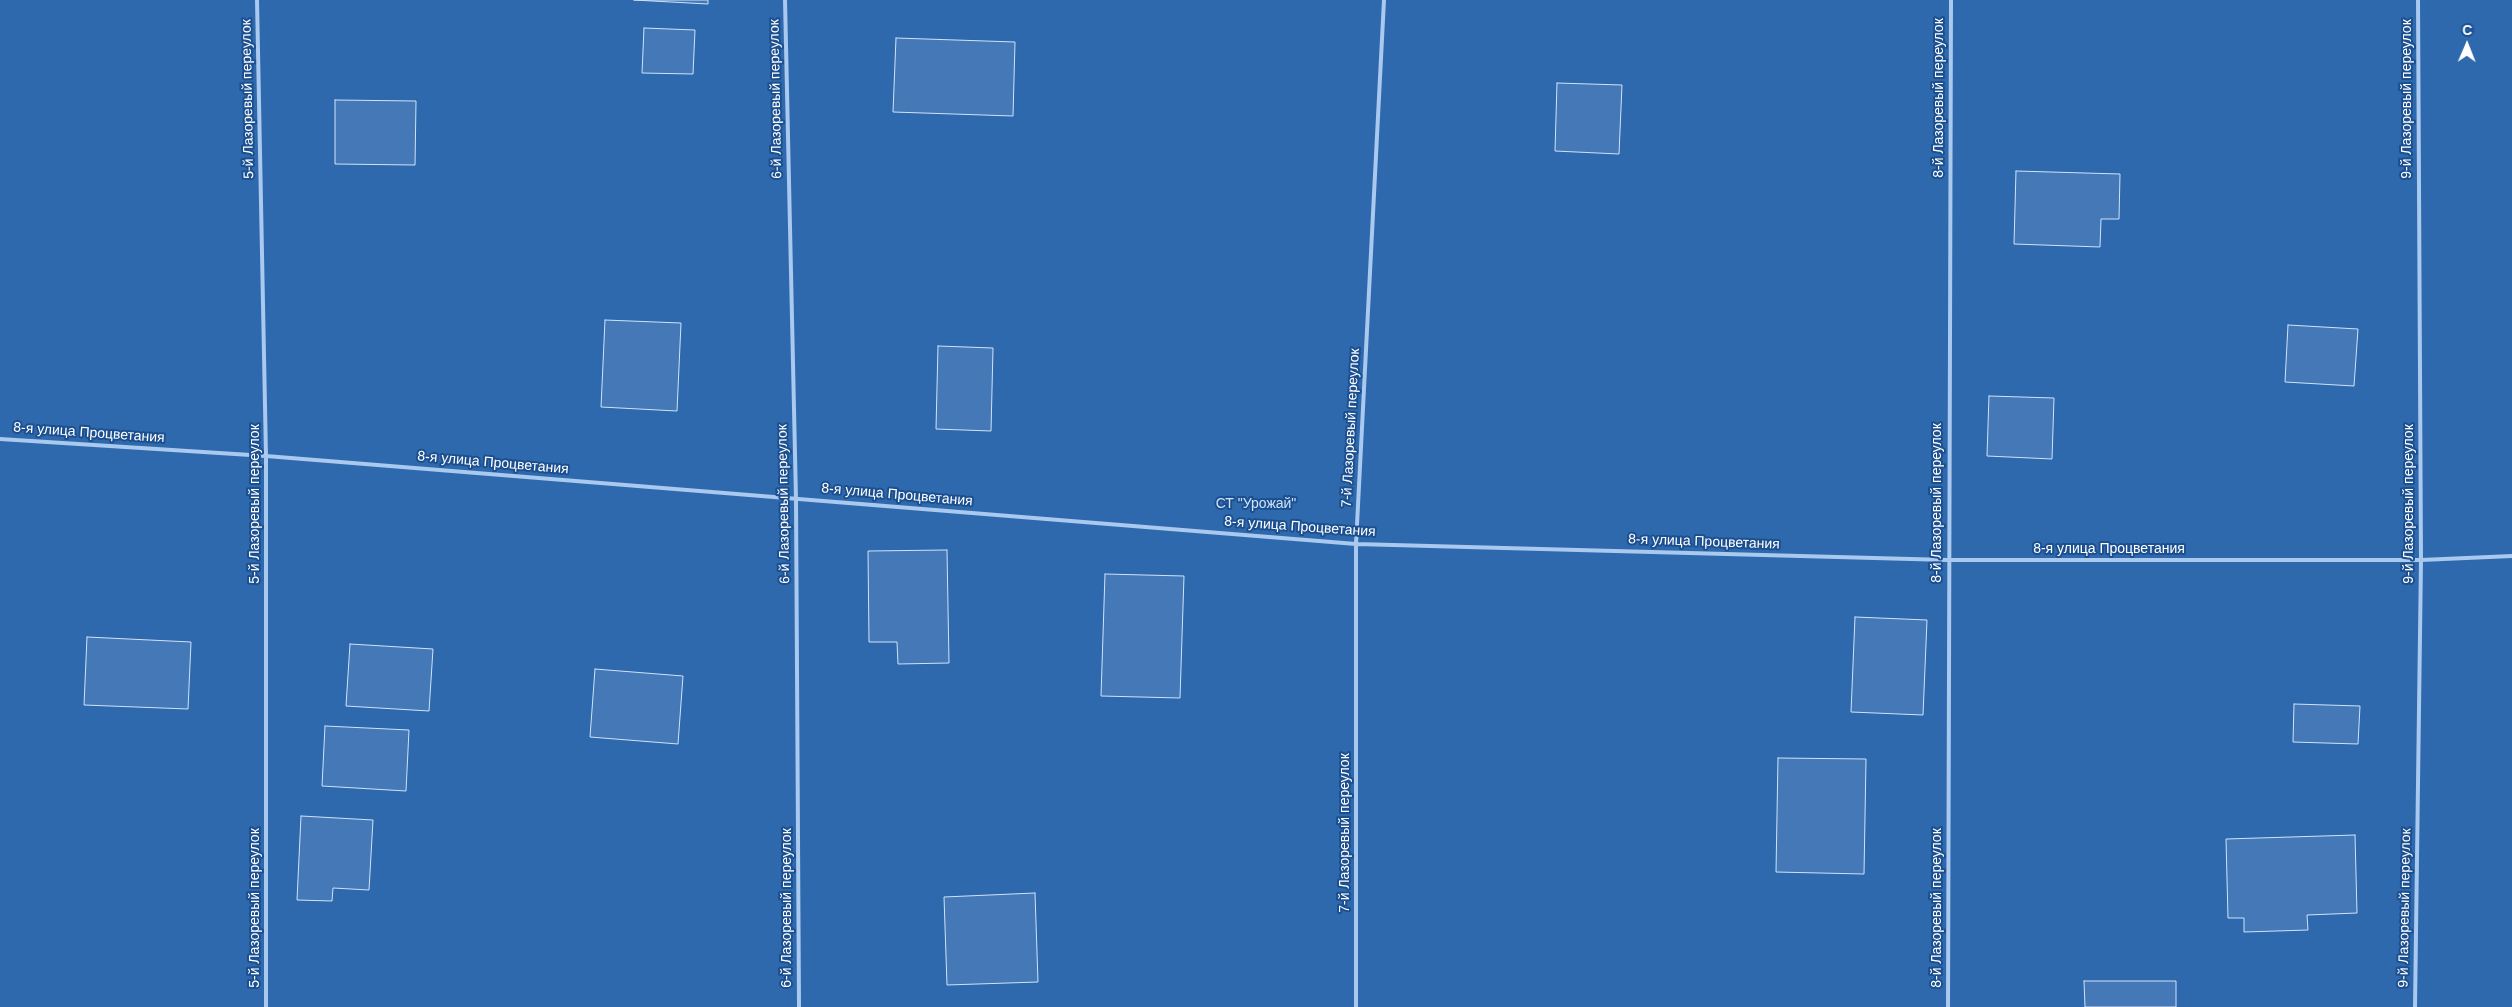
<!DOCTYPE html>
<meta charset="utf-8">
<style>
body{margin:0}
#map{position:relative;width:2512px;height:1007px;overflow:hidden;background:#1b4f8f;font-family:Arial,sans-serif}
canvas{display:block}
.north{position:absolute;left:2442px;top:20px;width:50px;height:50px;-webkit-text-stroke:4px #1b4f8f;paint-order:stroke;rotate:1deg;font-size:14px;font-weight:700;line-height:20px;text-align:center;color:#fff}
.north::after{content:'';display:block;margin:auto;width:18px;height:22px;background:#fff;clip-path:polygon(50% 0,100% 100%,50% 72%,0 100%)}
</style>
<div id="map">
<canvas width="2512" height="1007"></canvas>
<div class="north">С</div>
</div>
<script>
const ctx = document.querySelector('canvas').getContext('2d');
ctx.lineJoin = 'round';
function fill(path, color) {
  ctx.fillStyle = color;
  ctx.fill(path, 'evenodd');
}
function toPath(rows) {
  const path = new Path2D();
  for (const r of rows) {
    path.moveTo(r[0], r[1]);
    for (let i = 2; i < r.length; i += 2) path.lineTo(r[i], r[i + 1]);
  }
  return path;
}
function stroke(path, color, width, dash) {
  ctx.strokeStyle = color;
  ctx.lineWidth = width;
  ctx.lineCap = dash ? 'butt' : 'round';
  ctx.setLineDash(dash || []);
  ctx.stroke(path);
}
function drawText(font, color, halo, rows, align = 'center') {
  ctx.font = font + ' Arial,sans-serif';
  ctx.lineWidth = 4;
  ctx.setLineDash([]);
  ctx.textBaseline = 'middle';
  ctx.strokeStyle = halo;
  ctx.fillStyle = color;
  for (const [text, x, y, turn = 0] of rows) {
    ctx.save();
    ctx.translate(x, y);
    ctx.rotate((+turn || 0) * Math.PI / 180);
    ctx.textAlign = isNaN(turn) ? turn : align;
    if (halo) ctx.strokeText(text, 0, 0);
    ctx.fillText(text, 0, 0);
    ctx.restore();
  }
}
fill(toPath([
 [0,0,2512,0,2512,1007,0,1007]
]), '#2e69ad');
const building = toPath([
 [634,0,708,0,708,4,634,0],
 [644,28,695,30,693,74,642,73,644,28],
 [896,38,1015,42,1013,116,893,112,896,38],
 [1557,83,1622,85,1619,154,1555,151,1557,83],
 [335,100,416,101,415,165,335,164,335,100],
 [2016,171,2120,174,2119,219,2101,219,2100,247,2014,244,2016,171],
 [605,320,681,323,677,411,601,407,605,320],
 [2288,325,2358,329,2354,386,2285,382,2288,325],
 [938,346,993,348,991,431,936,429,938,346],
 [1989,396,2054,398,2052,459,1987,456,1989,396],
 [947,550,949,663,898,664,897,642,869,642,868,551,947,550],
 [1105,574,1184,576,1180,698,1101,696,1105,574],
 [1855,617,1927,620,1923,715,1851,712,1855,617],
 [87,637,191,642,188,709,84,705,87,637],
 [350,644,433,649,429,711,346,706,350,644],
 [595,669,683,676,678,744,590,737,595,669],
 [2294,704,2360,706,2358,744,2293,742,2294,704],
 [325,726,409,730,406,791,322,786,325,726],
 [1778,758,1866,759,1864,874,1776,872,1778,758],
 [301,816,373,820,369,890,333,888,332,901,297,900,301,816],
 [2355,835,2357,913,2307,915,2308,930,2244,932,2244,918,2228,918,2226,839,2355,835],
 [1035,893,1038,982,947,985,944,897,1035,893],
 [2084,981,2176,981,2176,1007,2085,1007,2084,981]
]);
fill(building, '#4478b7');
stroke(building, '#cfe3fa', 1);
stroke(toPath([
 [257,0,266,456,266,1007],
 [785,0,796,499,799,1007],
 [0,439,266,456,1356,544,1948,560,2421,560,2512,556],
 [1356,1007,1356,544,1384,0],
 [1948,1007,1951,0],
 [2415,1007,2421,560,2418,0]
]), '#a9c9ee', 4);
drawText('14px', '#fff', '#1b4f8f', [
 ["8-й Лазоревый переулок",1939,98,-90],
 ["5-й Лазоревый переулок",248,99,-91],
 ["6-й Лазоревый переулок",776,99,-91],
 ["9-й Лазоревый переулок",2407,99,-90],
 ["7-й Лазоревый переулок",1351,428,-87],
 ["8-я улица Процветания",89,433,4],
 ["8-я улица Процветания",493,463,5],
 ["8-я улица Процветания",897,495,5],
 ["8-й Лазоревый переулок",1937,503,-90],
 ["5-й Лазоревый переулок",255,504,-90],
 ["6-й Лазоревый переулок",784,504,-91],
 ["9-й Лазоревый переулок",2409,504,-90],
 ["8-я улица Процветания",1300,527,4],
 ["8-я улица Процветания",1704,542,2],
 ["8-я улица Процветания",2109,549],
 ["7-й Лазоревый переулок",1345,833,-90],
 ["5-й Лазоревый переулок",255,908,-90],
 ["6-й Лазоревый переулок",787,908,-90],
 ["8-й Лазоревый переулок",1937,908,-90],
 ["9-й Лазоревый переулок",2405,908,-89]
]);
drawText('14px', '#cfe3fa', '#1b4f8f', [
 ["СТ \"Урожай\"",1256,504]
]);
</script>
